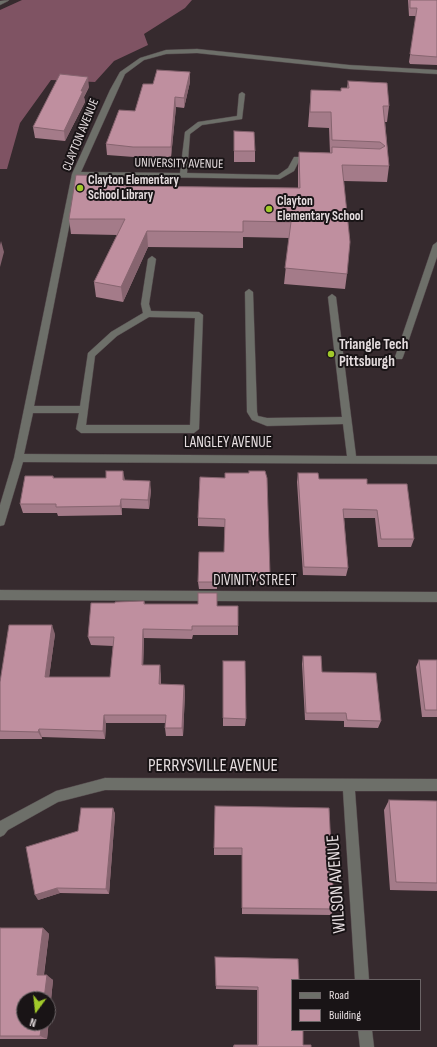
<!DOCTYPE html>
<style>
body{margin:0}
#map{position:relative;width:437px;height:1047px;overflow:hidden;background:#362a2e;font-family:"Sofia Sans Condensed",sans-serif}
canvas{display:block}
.legend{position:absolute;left:291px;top:979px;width:130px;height:52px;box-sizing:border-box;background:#191416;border:1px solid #6b6466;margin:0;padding:5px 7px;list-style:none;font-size:12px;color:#e5dddf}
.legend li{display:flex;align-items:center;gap:8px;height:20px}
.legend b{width:20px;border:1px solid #6b6466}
.north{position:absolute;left:16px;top:991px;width:40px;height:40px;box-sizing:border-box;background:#191416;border:1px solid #6b6466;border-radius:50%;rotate:195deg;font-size:11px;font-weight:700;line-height:16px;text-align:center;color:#e5dddf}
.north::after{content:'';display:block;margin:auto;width:14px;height:18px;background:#a1c92a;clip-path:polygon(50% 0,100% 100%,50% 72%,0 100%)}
</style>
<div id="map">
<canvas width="437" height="1047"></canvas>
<ul class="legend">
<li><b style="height:5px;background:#6d6f69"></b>Road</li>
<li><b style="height:11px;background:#bf8f9f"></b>Building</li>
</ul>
<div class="north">N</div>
</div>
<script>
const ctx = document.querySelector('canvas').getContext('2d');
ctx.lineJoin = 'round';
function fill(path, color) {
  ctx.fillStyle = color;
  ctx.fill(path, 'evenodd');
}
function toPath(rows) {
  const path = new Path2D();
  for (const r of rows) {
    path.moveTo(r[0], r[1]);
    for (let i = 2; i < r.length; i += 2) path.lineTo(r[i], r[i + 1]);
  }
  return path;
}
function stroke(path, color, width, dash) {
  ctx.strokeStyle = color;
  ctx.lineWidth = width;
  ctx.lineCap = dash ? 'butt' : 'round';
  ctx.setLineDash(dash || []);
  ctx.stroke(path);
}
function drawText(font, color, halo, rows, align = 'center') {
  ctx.font = font + ' "Sofia Sans Condensed",sans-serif';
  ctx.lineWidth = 4;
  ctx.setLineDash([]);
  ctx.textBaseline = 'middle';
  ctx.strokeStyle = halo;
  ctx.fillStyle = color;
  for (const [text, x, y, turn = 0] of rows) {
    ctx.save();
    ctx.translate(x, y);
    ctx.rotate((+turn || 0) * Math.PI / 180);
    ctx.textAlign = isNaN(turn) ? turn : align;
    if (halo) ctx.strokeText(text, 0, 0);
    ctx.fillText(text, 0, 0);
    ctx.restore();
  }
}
fill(toPath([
 [22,0,192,0,185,8,144,34,148,45,114,61,95,82,51,80,20,123,7,169,0,169,0,10]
]), '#7f5363');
const minor = toPath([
 [9,0,8,1,0,5,0,1,9,0],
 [197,49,349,65,437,70,437,74,349,69,197,53,166,54,144,60,125,74,81,172,180,173,185,132,198,122,237,116,239,94,242,92,245,94,242,119,202,125,190,134,187,173,278,175,288,168,294,157,311,157,315,159,311,161,299,161,294,171,280,179,79,176,34,406,80,406,88,353,111,332,143,313,141,304,148,259,152,256,156,259,149,304,151,311,199,312,203,315,199,429,194,433,81,433,76,429,79,413,33,413,24,454,347,456,343,424,267,426,252,420,247,412,245,292,249,289,253,292,257,412,258,416,267,418,342,417,328,297,332,294,336,297,356,456,437,456,437,464,23,462,5,522,4,525,0,526,0,505,14,458,72,174,110,90,120,72,140,58,166,50,197,49],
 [149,317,195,318,190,425,86,425,95,356,117,336,149,317],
 [437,242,437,257,403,357,402,359,396,359,395,357,433,245,437,242],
 [0,590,437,592,437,602,0,600,0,590],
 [105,778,437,779,437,791,355,791,369,980,355,980,343,791,105,790,58,802,8,830,4,835,0,837,0,821,56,791,105,778],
 [358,1030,372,1030,374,1047,360,1047,358,1030]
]);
stroke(minor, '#52474a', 1);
fill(minor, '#6d6f69');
fill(toPath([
 [408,0,437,0,437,65,410,64,409,62,416,16,409,16],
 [190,72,190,82,184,108,176,107,171,157,134,157,107,155,106,144,135,111],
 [348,81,389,106,387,122,385,122,389,166,387,182,344,181,347,274,345,289,284,284,289,238,243,237,243,248,148,247,123,302,96,297,94,282,117,235,71,234,69,219,125,176,126,186,298,188,298,168,299,152,330,153,329,128,308,127,311,90,341,91,341,88,347,88],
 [89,87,84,97,85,102,65,141,35,138,33,127],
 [234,131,255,151,255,162,234,162],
 [298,473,319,479,367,484,414,539,411,547,378,547,375,518,344,518,348,568,346,576,303,575,297,482],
 [53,476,54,478,125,480,151,490,149,509,122,508,122,515,58,516,57,513,23,513,20,504],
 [200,477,270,574,269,581,217,582,217,589,199,589,198,582,224,552,225,527,198,526,198,518],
 [144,601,145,604,217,606,238,626,238,635,193,635,192,639,144,638,143,665,161,674,161,684,184,685,185,693,183,736,166,736,165,728,165,723,106,723,105,739,42,737,42,739,0,739,0,682,55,634,49,677,110,677,113,646,91,645,88,637,115,603],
 [303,656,322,672,381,721,378,728,344,727,344,721,305,720,302,664],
 [419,660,437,660,437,717,422,717,416,667],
 [223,661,246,719,245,726,223,726],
 [389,800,437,801,437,891,390,890,384,810],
 [113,808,115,814,109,894,60,893,38,900,78,831],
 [329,808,334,909,331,915,242,914,242,855,214,855,214,848],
 [0,928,43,928,49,934,44,975,53,980,47,1039,0,1039],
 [215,957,292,980,303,1045,311,1047,233,1047,234,1045,257,1045,257,990,216,989]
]), '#a47b89');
fill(toPath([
 [190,72,190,82,184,108,184,98],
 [88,77,89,87,84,97,85,102,65,141,64,131,81,91],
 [175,97,176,107,171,157,171,147],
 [125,176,126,191,123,186],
 [147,231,148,247,123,302,121,287],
 [1,241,4,252,0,267,0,245],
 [123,471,125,480,123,480],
 [150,481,151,490,149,509,148,500],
 [121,499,122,508,122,515,120,506],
 [52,625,55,634,48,685,45,677],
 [143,629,144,638,143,674,142,665],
 [160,665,161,674,160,693,159,684],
 [184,685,185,693,183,736,182,728],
 [104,715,106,723,105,739,103,731],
 [39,729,42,737,42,739,38,732],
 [113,808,115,814,109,894,106,889],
 [57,888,60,893,38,900,35,895],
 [43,928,49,934,43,980,37,975],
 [47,975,53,980,47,1039,40,1036,42,1023,48,1023,48,999,44,999]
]), '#86646f');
const building = toPath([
 [410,0,437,0,437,57,412,55,410,54,417,8,410,8,410,0],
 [157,70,190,72,184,98,175,97,171,147,133,147,106,144,119,110,135,111,143,84,153,84,157,70],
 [60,74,88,77,81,91,83,91,64,131,33,127,60,74],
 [348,81,387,83,389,106,383,106,389,166,342,165,350,242,347,274,285,268,291,222,243,221,243,232,147,231,121,287,94,282,125,219,69,219,76,175,125,176,123,186,300,188,299,152,332,153,332,147,380,149,385,146,380,142,332,140,331,112,310,112,311,90,341,91,341,88,349,88,348,81],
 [234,131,254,132,255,151,234,151,234,131],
 [106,471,123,471,123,480,150,481,148,500,121,499,120,506,56,507,56,504,20,504,25,476,53,476,53,478,106,478,106,471],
 [249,471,265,471,267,478,270,574,217,574,217,582,198,582,199,552,224,552,225,519,198,518,200,477,225,478,225,473,249,473,249,471],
 [298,473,318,473,319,479,367,479,367,484,407,484,414,539,381,539,377,510,343,509,348,568,304,567,298,473],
 [198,593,217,593,217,606,238,606,238,626,192,626,192,630,143,629,142,665,160,665,159,684,184,685,182,728,165,728,166,715,104,715,103,731,39,729,38,732,0,731,0,682,9,625,52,625,45,677,110,677,114,637,88,637,91,603,115,603,115,602,144,601,144,604,198,604,198,593],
 [303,656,321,656,322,672,376,673,381,721,347,720,346,713,306,713,303,656],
 [419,660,437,660,437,710,425,710,419,660],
 [223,661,245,661,246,719,223,718,223,661],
 [389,800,437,801,437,883,396,882,389,800],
 [215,806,329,808,334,909,242,908,242,848,214,848,215,806],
 [81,808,113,808,106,889,57,888,35,895,26,847,78,831,81,808],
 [0,928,43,928,37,975,47,975,44,999,24,999,24,1023,42,1023,40,1036,0,1036,0,928],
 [215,957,298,959,299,980,292,980,292,1030,303,1030,303,1045,311,1045,311,1047,234,1047,234,1045,258,1045,258,987,216,986,215,957]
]);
fill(building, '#bf8f9f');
stroke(building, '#86646f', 1);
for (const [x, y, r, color] of [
 [80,188,4,"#a1c92a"],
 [269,209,4,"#a1c92a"],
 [331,354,4,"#a1c92a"]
]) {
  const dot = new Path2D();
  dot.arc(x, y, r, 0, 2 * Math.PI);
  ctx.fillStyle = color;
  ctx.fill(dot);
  stroke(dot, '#191416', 1.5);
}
drawText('13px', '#e5dddf', '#191416', [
 ["CLAYTON AVENUE",81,135,-68],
 ["UNIVERSITY AVENUE",179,164,1]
]);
drawText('bold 13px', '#e5dddf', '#191416', [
 ["Clayton Elementary",88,181],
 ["School Library",88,196],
 ["Clayton",277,202],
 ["Elementary School",277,217]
], 'left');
drawText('bold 15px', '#e5dddf', '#191416', [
 ["Triangle Tech",339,345],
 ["Pittsburgh",339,362]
], 'left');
drawText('15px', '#e5dddf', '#191416', [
 ["LANGLEY AVENUE",228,443],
 ["DIVINITY STREET",255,581]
]);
drawText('18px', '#e5dddf', '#191416', [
 ["PERRYSVILLE AVENUE",213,766],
 ["WILSON AVENUE",337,884,-94]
]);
</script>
